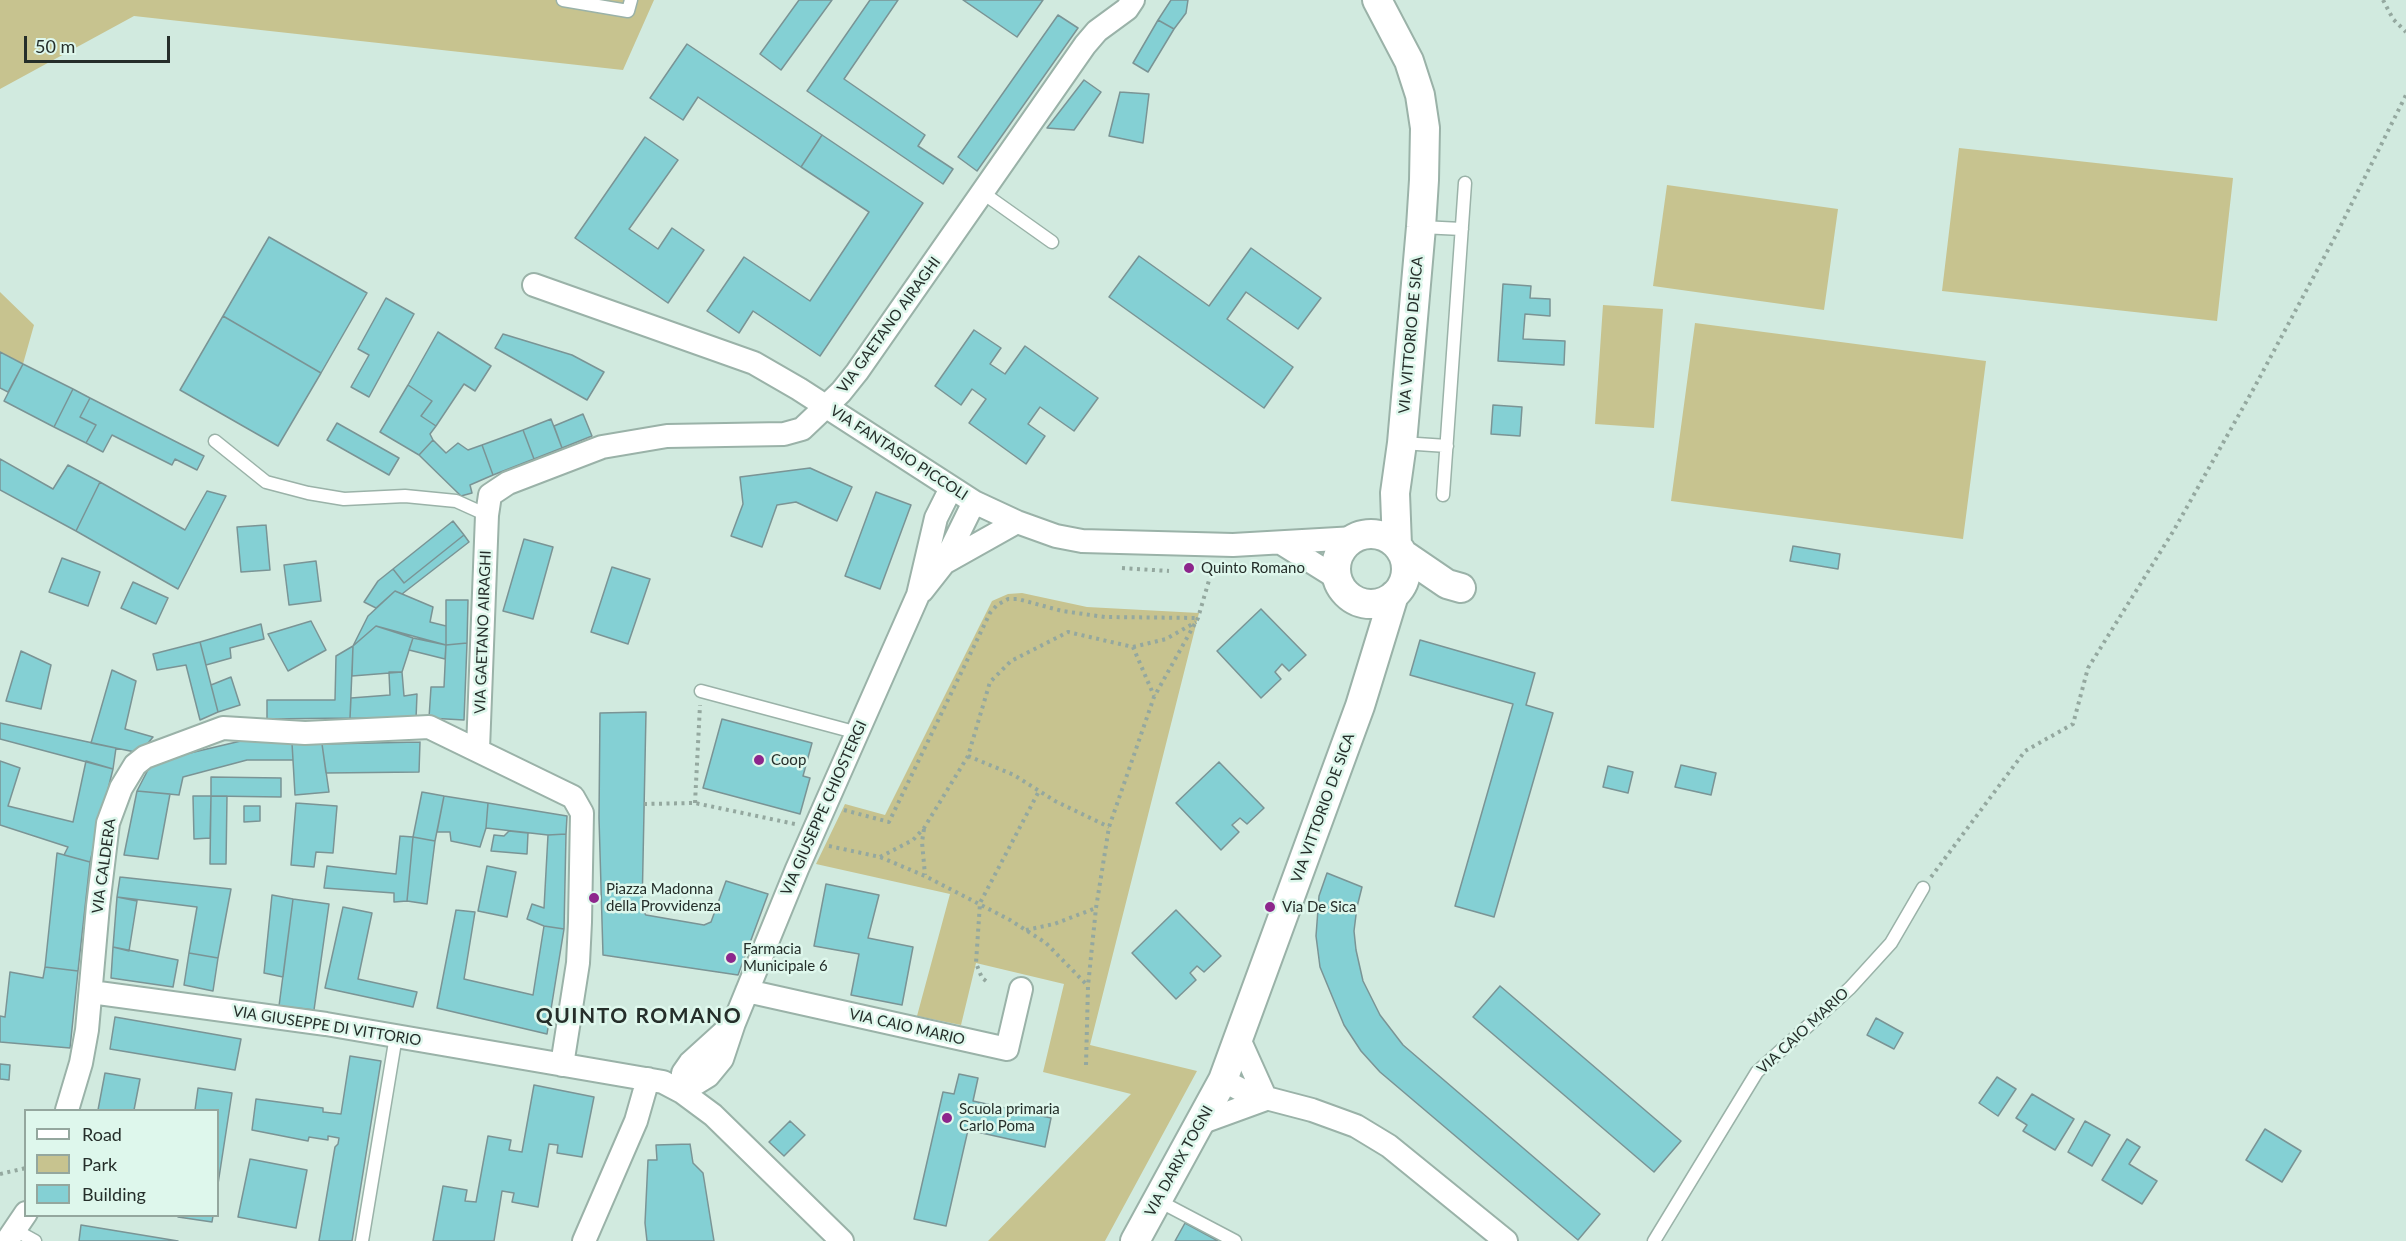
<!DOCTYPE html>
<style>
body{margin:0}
#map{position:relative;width:2406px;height:1241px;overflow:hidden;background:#d1eadf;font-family:Lato,sans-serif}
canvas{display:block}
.legend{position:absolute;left:24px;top:1109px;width:195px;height:108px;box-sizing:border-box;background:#def7ec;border:2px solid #94a79e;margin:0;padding:8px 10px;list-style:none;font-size:18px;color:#252e2a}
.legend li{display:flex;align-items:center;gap:12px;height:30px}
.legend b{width:30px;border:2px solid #94a79e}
.scale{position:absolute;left:24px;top:36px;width:146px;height:27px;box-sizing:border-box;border:3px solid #252e2a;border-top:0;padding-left:8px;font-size:18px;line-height:21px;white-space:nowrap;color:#252e2a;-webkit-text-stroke:4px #def7ec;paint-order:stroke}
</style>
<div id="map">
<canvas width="2406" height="1241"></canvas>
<ul class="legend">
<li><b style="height:8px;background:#fff"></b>Road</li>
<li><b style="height:16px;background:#c7c38f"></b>Park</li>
<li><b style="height:16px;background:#84d0d4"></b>Building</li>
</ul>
<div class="scale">50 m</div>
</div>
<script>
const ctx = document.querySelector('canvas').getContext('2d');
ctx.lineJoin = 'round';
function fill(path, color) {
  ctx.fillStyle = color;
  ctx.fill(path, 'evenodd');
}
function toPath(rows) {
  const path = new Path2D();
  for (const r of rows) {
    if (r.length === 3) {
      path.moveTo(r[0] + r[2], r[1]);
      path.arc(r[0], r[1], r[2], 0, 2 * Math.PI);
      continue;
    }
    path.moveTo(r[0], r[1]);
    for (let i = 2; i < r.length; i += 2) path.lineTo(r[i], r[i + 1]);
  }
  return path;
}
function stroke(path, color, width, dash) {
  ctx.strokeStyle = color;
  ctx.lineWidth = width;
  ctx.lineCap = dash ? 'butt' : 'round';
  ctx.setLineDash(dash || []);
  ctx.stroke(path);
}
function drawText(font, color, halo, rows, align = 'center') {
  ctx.font = font + ' Lato,sans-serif';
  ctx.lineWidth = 5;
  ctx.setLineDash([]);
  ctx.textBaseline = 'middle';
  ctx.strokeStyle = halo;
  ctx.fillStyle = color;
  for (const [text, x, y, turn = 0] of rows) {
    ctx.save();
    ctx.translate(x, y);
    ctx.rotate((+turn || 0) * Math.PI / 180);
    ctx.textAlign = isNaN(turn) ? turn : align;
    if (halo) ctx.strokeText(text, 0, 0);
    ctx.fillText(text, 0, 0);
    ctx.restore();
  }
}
fill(toPath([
 [0,0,654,0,623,70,134,16,0,89],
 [1959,148,2233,178,2217,321,1942,291],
 [1667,185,1838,209,1824,310,1653,286],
 [0,292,34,325,23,364,0,352],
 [1603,305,1663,309,1654,428,1595,424],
 [1695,323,1986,361,1963,539,1671,501],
 [1022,593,1087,607,1199,613,1090,1045,1197,1071,1105,1241,988,1241,1131,1094,1043,1072,1064,984,976,963,961,1025,917,1016,950,894,816,864,845,804,885,815,992,601,1008,594]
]), '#c7c38f');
const building = toPath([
 [799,0,832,0,781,70,760,54,799,0],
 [870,0,898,0,844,79,925,135,918,146,953,169,943,184,807,91,870,0],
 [963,0,1043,0,1017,37,963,0],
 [1171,0,1188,0,1186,13,1174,29,1158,20,1171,0],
 [1058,15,1078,28,977,171,958,157,1058,15],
 [1158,20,1174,29,1148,72,1133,63,1158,20],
 [687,44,822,135,801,167,698,97,683,120,650,98,687,44],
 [1084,80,1101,92,1074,130,1047,128,1084,80],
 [1120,92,1149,94,1143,143,1109,136,1120,92],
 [822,135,923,203,820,356,753,311,739,333,707,311,744,257,810,301,869,212,801,167,822,135],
 [645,137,678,160,629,229,658,249,672,228,704,250,668,303,575,238,645,137],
 [269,237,367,293,321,373,223,316,269,237],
 [1251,248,1321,298,1298,329,1246,292,1227,319,1293,367,1264,408,1109,297,1139,256,1209,306,1251,248],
 [1503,284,1531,286,1530,298,1550,299,1550,316,1525,314,1523,339,1565,341,1564,365,1498,361,1503,284],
 [386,298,414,314,369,397,351,387,369,355,358,349,386,298],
 [223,316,321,373,278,446,180,390,223,316],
 [974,330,1001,348,990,364,1005,374,1025,346,1098,398,1074,431,1040,407,1028,424,1045,436,1026,464,969,423,986,399,972,389,961,405,935,386,974,330],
 [438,332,491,366,475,391,464,384,436,426,421,416,432,401,408,385,438,332],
 [503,334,572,355,604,372,587,400,495,348,503,334],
 [0,352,23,364,8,392,0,388,0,352],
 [23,364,73,389,54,427,4,401,23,364],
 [408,385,432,401,421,416,436,426,430,434,433,440,419,455,380,432,408,385],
 [73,389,90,398,80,417,96,425,86,443,54,427,73,389],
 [90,398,204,456,197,470,175,459,172,465,112,435,103,452,86,443,96,425,80,417,90,398],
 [1493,405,1522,407,1520,436,1491,434,1493,405],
 [583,414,592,436,562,448,554,426,583,414],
 [551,419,562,448,534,459,523,430,551,419],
 [337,423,399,458,389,475,327,440,337,423],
 [523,430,534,459,493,475,482,445,523,430],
 [433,440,446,453,458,443,468,450,482,445,493,475,470,485,472,493,461,496,419,455,433,440],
 [0,459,53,489,68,465,100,482,76,531,0,490,0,459],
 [810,468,852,487,837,521,796,502,777,505,762,547,731,536,743,504,740,477,810,468],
 [100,482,185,530,207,491,226,496,178,589,76,531,100,482],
 [876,492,911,505,880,589,845,576,876,492],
 [453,521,464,535,404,583,393,569,453,521],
 [266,525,270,570,241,572,237,527,266,525],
 [464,535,469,542,402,594,395,591,376,608,364,602,378,581,393,569,404,583,464,535],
 [524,539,553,547,533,619,503,611,524,539],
 [1793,546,1840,554,1838,569,1790,561,1793,546],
 [62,558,100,572,88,606,49,592,62,558],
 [316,561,321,601,289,605,284,565,316,561],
 [612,567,650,579,628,644,591,632,612,567],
 [133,582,168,598,156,624,121,608,133,582],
 [395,591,433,607,430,622,446,626,446,645,376,626,353,646,368,616,395,591],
 [446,600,468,600,467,643,446,645,446,600],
 [1261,609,1306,655,1289,671,1282,664,1275,672,1281,679,1261,698,1217,651,1261,609],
 [311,621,326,650,288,671,268,634,311,621],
 [261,624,264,639,230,648,231,658,206,665,200,642,261,624],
 [376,626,413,638,402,672,352,676,353,646,376,626],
 [413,638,446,645,445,659,409,650,413,638],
 [1420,640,1535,673,1526,705,1553,713,1494,917,1455,906,1513,704,1410,675,1420,640],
 [200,642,218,712,200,720,186,665,157,670,153,654,200,642],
 [467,643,464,720,429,718,431,687,444,687,446,645,467,643],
 [353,646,350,718,267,719,267,700,335,700,336,656,353,646],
 [21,651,51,665,41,709,6,701,21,651],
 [112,670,136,681,125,729,153,737,140,753,91,743,112,670],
 [389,672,402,672,404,696,417,694,416,719,350,718,351,698,390,695,389,672],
 [231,677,240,705,218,712,211,685,231,677],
 [646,712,642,910,646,915,704,925,711,922,726,881,768,894,738,975,603,955,599,818,600,713,646,712],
 [722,719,812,743,803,776,810,778,800,814,703,788,722,719],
 [0,723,116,748,113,769,0,739,0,723],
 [245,740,292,743,293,760,247,760,183,777,179,795,137,791,152,762,245,740],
 [420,742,419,772,326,773,322,744,420,742],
 [292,743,322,744,329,792,295,795,292,743],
 [0,761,20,768,8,806,73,822,86,761,113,769,90,862,64,855,68,847,0,825,0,761],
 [1219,762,1264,808,1247,824,1240,818,1232,825,1239,832,1221,850,1176,803,1219,762],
 [1681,765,1716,773,1711,795,1675,787,1681,765],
 [1608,766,1633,772,1628,793,1603,787,1608,766],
 [211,777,281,778,281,797,211,796,211,777],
 [137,791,170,794,158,859,124,855,137,791],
 [422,792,444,796,435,841,413,837,422,792],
 [193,796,211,796,210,838,194,839,193,796],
 [211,796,227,796,226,864,210,864,211,796],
 [444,796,488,803,486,828,480,847,451,841,450,832,437,832,444,796],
 [296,803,337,806,333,853,316,852,314,867,291,865,296,803],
 [488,803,567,816,566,834,548,835,486,828,488,803],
 [244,806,260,806,260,821,244,822,244,806],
 [509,831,528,833,527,854,491,851,494,835,504,836,509,831],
 [566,834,564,929,544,926,527,919,532,904,544,908,548,835,566,834],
 [400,836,413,837,407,901,394,902,394,893,324,888,327,866,396,874,400,836],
 [413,837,435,841,427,904,407,901,413,837],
 [57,853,90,862,78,971,45,967,57,853],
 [487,866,516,872,507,917,478,911,487,866],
 [1327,873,1362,887,1357,907,1354,931,1356,950,1363,981,1380,1015,1403,1045,1600,1214,1578,1240,1380,1072,1361,1051,1344,1025,1320,967,1316,936,1319,896,1327,873],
 [120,877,231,889,218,958,189,953,197,907,117,897,120,877],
 [826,884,879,895,868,938,913,947,902,1005,851,995,859,954,814,946,826,884],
 [272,895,293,899,283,977,264,973,272,895],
 [117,897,137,901,129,951,113,947,117,897],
 [293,899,329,904,314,1010,279,1006,293,899],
 [343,907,372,913,358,979,417,992,413,1007,325,988,343,907],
 [456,910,475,912,464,979,533,995,544,926,564,929,547,1034,437,1008,456,910],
 [1176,910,1221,956,1204,972,1197,966,1190,973,1196,980,1176,999,1132,953,1176,910],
 [113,947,178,960,173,987,111,978,113,947],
 [189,953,218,958,213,991,184,985,189,953],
 [45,967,78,971,70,1048,0,1042,0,1016,5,1017,10,972,43,978,45,967],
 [1500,986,1681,1141,1654,1172,1473,1017,1500,986],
 [115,1017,241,1039,235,1070,110,1049,115,1017],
 [1876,1018,1903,1033,1894,1049,1867,1035,1876,1018],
 [350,1056,381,1061,352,1241,319,1241,335,1147,338,1144,339,1138,328,1136,328,1140,309,1137,308,1141,252,1130,256,1099,323,1108,323,1112,341,1114,350,1056],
 [0,1064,10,1065,9,1080,0,1079,0,1064],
 [105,1073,140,1079,134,1110,98,1110,105,1073],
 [959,1074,978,1078,973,1101,1051,1118,1045,1147,968,1130,946,1226,914,1219,943,1092,954,1094,959,1074],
 [1997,1077,2016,1089,1998,1116,1979,1103,1997,1077],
 [534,1085,594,1097,582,1157,557,1153,558,1145,549,1144,538,1207,512,1202,514,1193,502,1191,494,1241,433,1241,443,1186,467,1190,465,1201,476,1202,488,1136,511,1140,509,1150,522,1152,534,1085],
 [198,1088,232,1093,218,1184,218,1110,195,1110,198,1088],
 [2032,1094,2074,1119,2055,1150,2023,1131,2027,1125,2016,1118,2032,1094],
 [790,1121,805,1135,784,1156,769,1142,790,1121],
 [2085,1121,2110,1135,2092,1166,2068,1152,2085,1121],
 [2265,1129,2301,1151,2282,1182,2246,1160,2265,1129],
 [2127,1139,2140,1147,2129,1164,2157,1181,2142,1204,2102,1180,2127,1139],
 [690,1144,693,1163,703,1173,714,1241,647,1241,645,1223,648,1160,657,1160,656,1145,690,1144],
 [250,1159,307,1170,296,1228,238,1217,250,1159],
 [178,1216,213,1216,212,1222,178,1217,178,1216],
 [1185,1223,1218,1241,1175,1241,1185,1223],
 [81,1225,178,1241,79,1241,81,1225]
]);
fill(building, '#84d0d4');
stroke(building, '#7a9495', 1.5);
const service = toPath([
 [563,0,628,11,631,0],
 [983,193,1052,242],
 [1421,227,1462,229],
 [215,441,266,482,308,493,344,499,405,496,456,501,487,515],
 [1402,443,1447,446],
 [1443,495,1465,183],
 [701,691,858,733],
 [1157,1200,1235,1241],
 [15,1230,35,1241],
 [362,1241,396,1036],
 [1654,1241,1757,1072,1850,988,1891,943,1923,888]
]);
const minor = toPath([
 [534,285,754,363,799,389,974,502,1017,522,1056,536,1082,541,1233,545,1355,538],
 [1281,543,1337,578],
 [944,563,1017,522],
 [922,591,944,563,974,502],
 [478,749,487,515,490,495,508,483,602,447,667,436,784,434,802,429,841,392,857,372,1085,45,1097,31,1127,9,1133,0],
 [747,991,1007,1049,1021,989],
 [91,992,326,1024,663,1082,682,1092,713,1115,842,1241],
 [1239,1039,1266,1099],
 [1223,1080,1247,1093,1312,1110,1356,1126,1389,1146,1506,1241],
 [682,1092,708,1076,722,1059,734,1023,797,869,918,595,936,518,951,488],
 [682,1092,683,1073,690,1063,733,1024],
 [67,1110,81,1063,87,1030,98,906,108,823,121,788,135,765,145,757,223,728,305,733,429,727,573,797,582,813,580,922,578,963,562,1065],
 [1200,1123,1266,1099],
 [7,1241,26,1213],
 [584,1241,636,1121,648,1079]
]);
const tertiary = toPath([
 [1377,0,1409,61,1420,95,1425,128,1424,180,1421,227,1402,443,1395,493,1397,545],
 [1371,569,35],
 [1403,554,1447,584,1461,588],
 [1135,1241,1223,1080,1360,706,1394,595]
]);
stroke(service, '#9ab2a8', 15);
stroke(minor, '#9ab2a8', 26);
stroke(tertiary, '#9ab2a8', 32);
stroke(toPath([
 [2383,0,2393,19,2406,32],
 [1122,568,1169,571],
 [1133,647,1166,639,1196,622],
 [968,756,1014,775,1055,801,1109,827],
 [695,803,700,705],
 [644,804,695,803,795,824],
 [844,810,889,822,990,613,997,605,1008,599,1018,599,1062,611,1105,617,1198,618],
 [924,829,922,842,925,875],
 [829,846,880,857,925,876,1010,920,1046,943,1087,985],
 [880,857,913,840,924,828,968,756,990,682,1011,661,1068,632,1133,647,1154,696],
 [1931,877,2025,751,2073,724,2088,668,2174,530,2254,388,2336,235,2406,95],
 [1026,930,1054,924,1096,908],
 [986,981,982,978,976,963,980,903,1039,791],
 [1086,1065,1088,986,1096,908,1109,827,1154,697,1198,618,1212,570],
 [0,1174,26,1168]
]), '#94a89f', 4, [3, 4.5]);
stroke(service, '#fff', 12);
stroke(minor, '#fff', 22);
stroke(tertiary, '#fff', 28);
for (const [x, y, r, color] of [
 [1189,568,6,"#8d268c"],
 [759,760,6,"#8d268c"],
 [594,898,6,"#8d268c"],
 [1270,907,6,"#8d268c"],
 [731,958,6,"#8d268c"],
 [947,1118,6,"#8d268c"]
]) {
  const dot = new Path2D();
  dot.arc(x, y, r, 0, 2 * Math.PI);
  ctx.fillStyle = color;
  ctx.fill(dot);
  stroke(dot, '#def7ec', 2);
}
drawText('15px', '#252e2a', '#def7ec', [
 ["VIA GAETANO AIRAGHI",889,325,-54],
 ["VIA VITTORIO DE SICA",1411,335,-85],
 ["VIA FANTASIO PICCOLI",899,453,33],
 ["VIA GAETANO AIRAGHI",483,632,-88],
 ["VIA GIUSEPPE CHIOSTERGI",824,808,-66],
 ["VIA VITTORIO DE SICA",1323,808,-70],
 ["VIA CALDERA",104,866,-82],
 ["VIA GIUSEPPE DI VITTORIO",327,1026,9],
 ["VIA CAIO MARIO",907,1027,13],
 ["VIA CAIO MARIO",1803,1031,-43],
 ["VIA DARIX TOGNI",1179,1161,-61]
]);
drawText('15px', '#252e2a', '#def7ec', [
 ["Quinto Romano",1201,568],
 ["Coop",771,760],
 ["Piazza Madonna",606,889],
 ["della Provvidenza",606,906],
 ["Via De Sica",1282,907],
 ["Farmacia",743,949],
 ["Municipale 6",743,966],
 ["Scuola primaria",959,1109],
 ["Carlo Poma",959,1126]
], 'left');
ctx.letterSpacing = '1.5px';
drawText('bold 21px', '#252e2a', '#def7ec', [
 ["QUINTO ROMANO",639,1016]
]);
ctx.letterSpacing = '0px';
</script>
